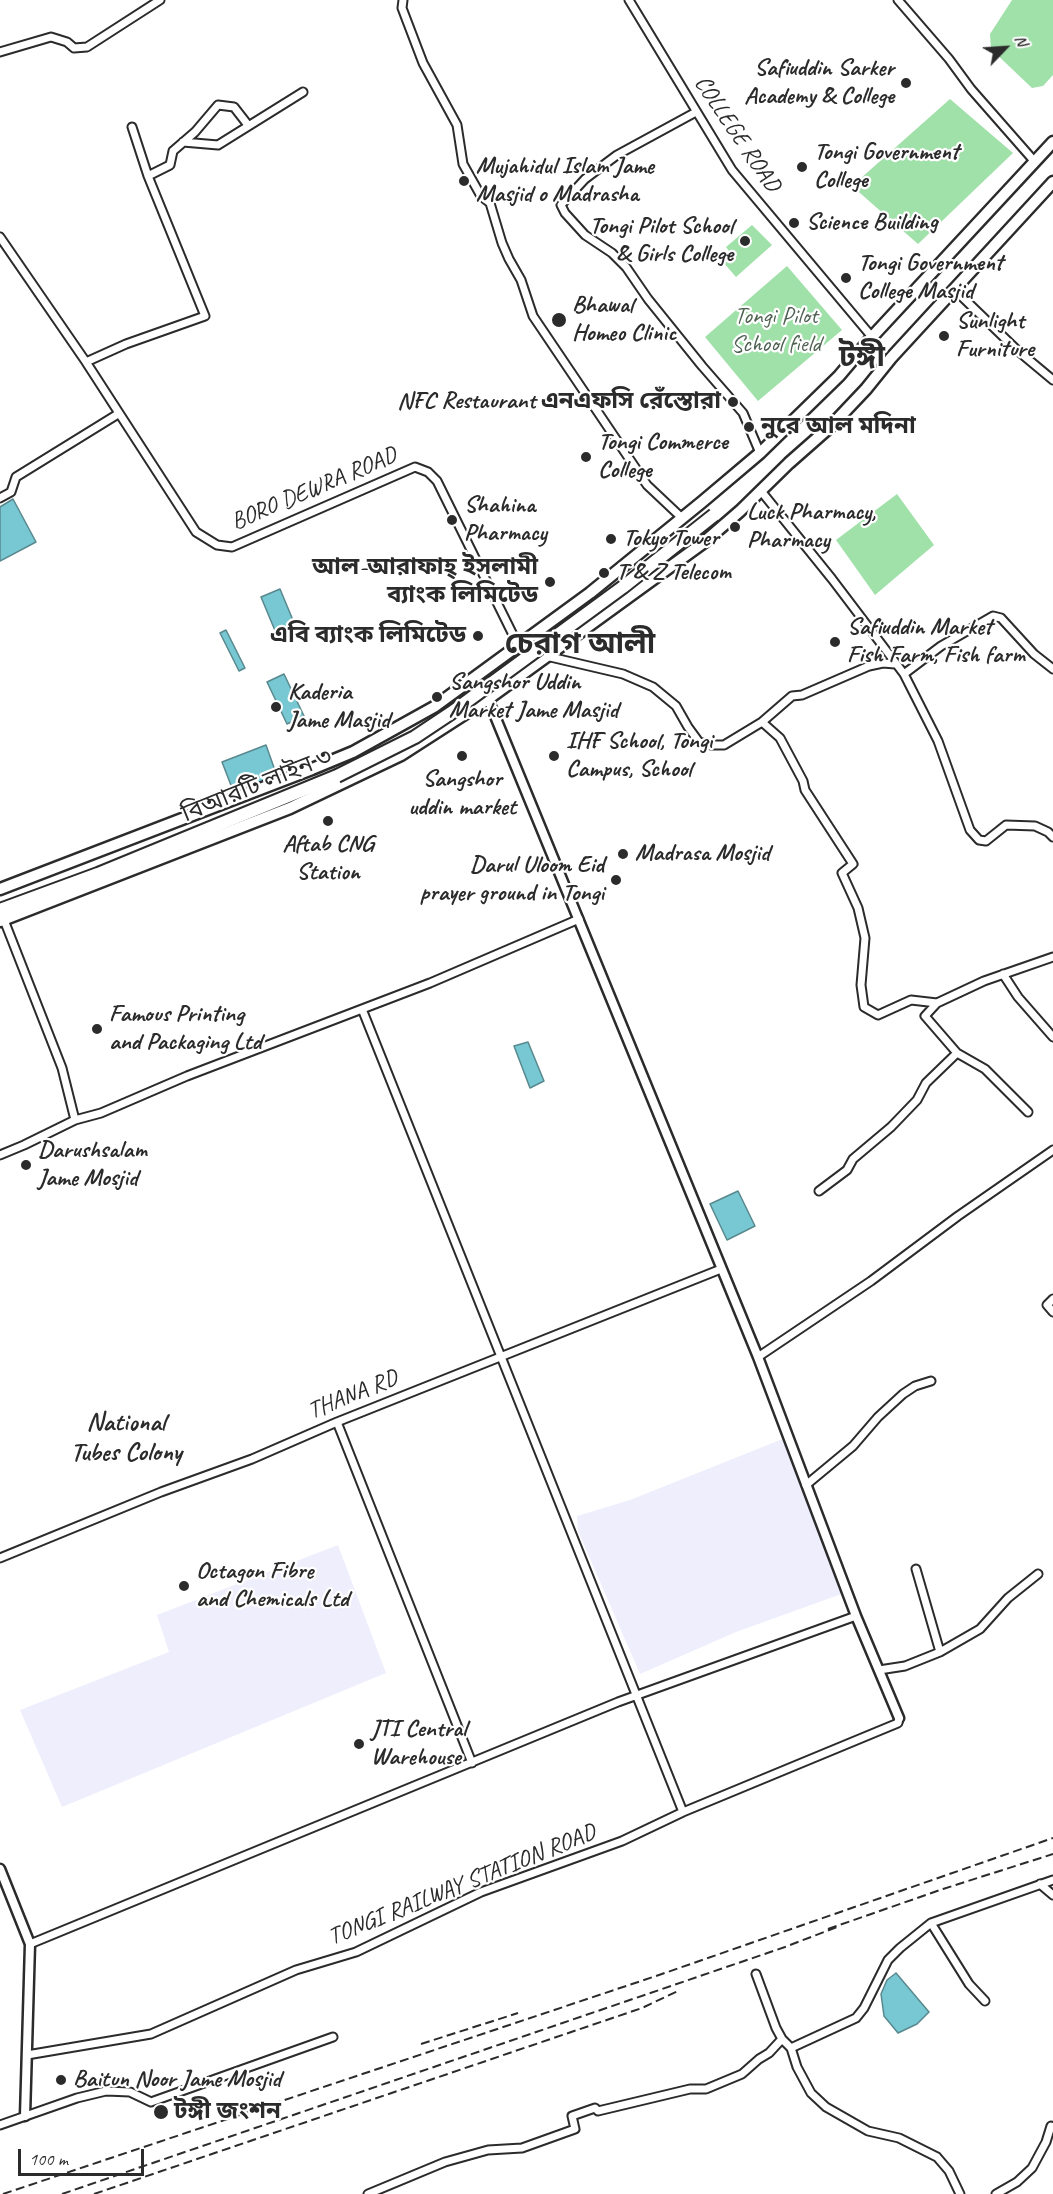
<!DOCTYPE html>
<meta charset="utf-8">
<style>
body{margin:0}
#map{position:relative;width:1053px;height:2194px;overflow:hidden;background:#fff;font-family:Caveat,sans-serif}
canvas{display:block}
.north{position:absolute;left:975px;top:18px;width:60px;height:60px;-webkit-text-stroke:4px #fff;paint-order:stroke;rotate:65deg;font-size:16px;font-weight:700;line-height:24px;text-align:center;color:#2b2b2b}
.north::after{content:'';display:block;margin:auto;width:21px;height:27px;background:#2b2b2b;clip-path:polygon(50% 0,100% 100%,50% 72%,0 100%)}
.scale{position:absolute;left:18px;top:2149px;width:126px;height:27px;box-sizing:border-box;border:3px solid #2b2b2b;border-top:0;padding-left:8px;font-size:18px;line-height:21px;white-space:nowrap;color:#2b2b2b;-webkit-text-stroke:4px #fff;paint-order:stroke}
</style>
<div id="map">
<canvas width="1053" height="2194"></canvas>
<div class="north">N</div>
<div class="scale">100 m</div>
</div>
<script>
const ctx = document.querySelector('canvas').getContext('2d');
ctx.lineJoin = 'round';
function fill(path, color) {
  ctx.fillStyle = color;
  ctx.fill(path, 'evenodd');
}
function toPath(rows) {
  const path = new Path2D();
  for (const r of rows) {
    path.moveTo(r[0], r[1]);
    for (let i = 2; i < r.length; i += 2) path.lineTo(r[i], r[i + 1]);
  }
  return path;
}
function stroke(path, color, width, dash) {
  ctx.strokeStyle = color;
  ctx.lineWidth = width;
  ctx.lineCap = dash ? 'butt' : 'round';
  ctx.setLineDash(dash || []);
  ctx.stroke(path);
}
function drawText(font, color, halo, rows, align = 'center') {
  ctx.font = font + ' Caveat,"Noto Sans Bengali",sans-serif';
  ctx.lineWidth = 4.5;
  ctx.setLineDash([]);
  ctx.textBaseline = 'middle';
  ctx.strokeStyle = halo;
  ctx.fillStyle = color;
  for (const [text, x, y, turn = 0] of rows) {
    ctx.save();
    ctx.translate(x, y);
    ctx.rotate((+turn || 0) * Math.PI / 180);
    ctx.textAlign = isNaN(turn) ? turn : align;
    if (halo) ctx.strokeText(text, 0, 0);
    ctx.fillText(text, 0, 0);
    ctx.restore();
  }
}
fill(toPath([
 [785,1438,847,1592,736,1632,640,1674,578,1531,577,1516,630,1500],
 [338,1545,386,1673,62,1807,20,1710,169,1652,157,1615]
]), '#efeefd');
fill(toPath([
 [1012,0,1053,0,1053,75,1043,86,1032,88,991,49,990,34],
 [950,99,1013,153,918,244,852,186],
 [752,225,772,245,736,277,723,262,731,254,726,247],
 [787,266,842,330,758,401,705,337],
 [897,494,934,545,875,595,836,540]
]), '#a0e0a9');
const water = toPath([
 [13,499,36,542,0,561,0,507,13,499],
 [280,589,295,625,276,633,261,597,280,589],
 [226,630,245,668,239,671,220,633,226,630],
 [284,674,304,716,287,724,267,682,284,674],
 [266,745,277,776,234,793,222,762,266,745],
 [528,1042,544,1081,530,1088,514,1046,528,1042],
 [738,1191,755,1226,727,1240,710,1204,738,1191],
 [896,1973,929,2012,917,2024,898,2033,884,2016,881,1994,887,1980,896,1973]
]);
fill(water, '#77c8d2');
stroke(water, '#59898f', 1.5);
const minor = toPath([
 [403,0,402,8,423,63,457,125,463,164,481,196,490,203,502,243,509,259,521,280,533,316,647,485,682,518],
 [629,0,732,170,872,337],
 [898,0,949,59,971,89,1035,162],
 [0,52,51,37,67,42,74,48,87,47,160,0],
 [696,112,617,155,585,179,561,205,565,213,585,235,612,253,626,267,648,299,702,366,743,413,760,453],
 [183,142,218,145,303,92],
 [148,176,170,165,173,151,195,132,218,105,234,107,248,125],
 [0,237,86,362,196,532,217,545,232,547,415,467,428,472,437,481,518,645],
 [955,290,1017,350,1053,380],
 [86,362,126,344,205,316,148,176,132,127],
 [761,491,832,579,904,674,938,741,970,830,979,840,986,841,1006,825,1035,826,1048,832,1053,837],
 [0,498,11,492,16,477,118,414],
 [546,656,623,674,653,687,676,706,688,727,699,742,711,745,724,745,762,722,792,696,802,695,869,666,883,663,895,664],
 [904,674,941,646,993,616,1001,618,1034,654,1053,669],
 [762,722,780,738,803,781,805,790,853,864,842,873,858,908,865,938,861,985,864,1007,878,1015,911,1000,937,1003,984,981,1053,957],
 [4,920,62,1068,75,1120,101,1113,187,1076,430,983,579,919],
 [1003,974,1018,997,1053,1037],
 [937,1003,925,1016,957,1053,985,1069,1028,1112],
 [362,1009,683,1812],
 [0,1155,24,1145,75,1120],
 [819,1191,847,1170,853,1159,891,1127,917,1100,926,1083,957,1053],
 [1053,1299,1047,1305,1053,1312],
 [758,1357,871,1281,958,1216,1053,1150],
 [337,1422,472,1763],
 [806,1485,853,1446,878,1417,903,1394,915,1386,931,1381],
 [0,1558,161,1492,252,1459,337,1422,721,1269],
 [916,1569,940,1652],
 [879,1670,905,1666,940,1652,980,1629,1008,1598,1038,1574],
 [1040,1884,1053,1895],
 [931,1923,969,1984,985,2001],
 [30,1944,618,1702,856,1616],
 [756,1974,776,2028,782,2039,791,2048,797,2067,811,2093,826,2107,868,2131,899,2138,937,2157,949,2171,960,2194],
 [791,2048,856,2018,864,2008,888,1960,900,1948,931,1923,1053,1880],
 [27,2055,151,2034,296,1970,356,1952,481,1892,622,1841,683,1812,898,1723,899,1718],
 [0,2125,77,2098,106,2091,130,2092,151,2102,333,2037],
 [368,2194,445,2162,488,2150,522,2148,575,2129,572,2116,595,2108,598,2111,690,2089,706,2089,742,2074,759,2059,769,2053,782,2039],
 [996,2194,1017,2182,1032,2168,1046,2142,1051,2126]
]);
const tertiary = toPath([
 [488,699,758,1357,856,1616,899,1718],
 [0,1869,30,1944,25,2116]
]);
const trunk = toPath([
 [0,889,312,769,353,752,434,707,590,593,702,502,760,453,839,376,872,337,1053,142],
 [0,921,290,808,401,755,488,699,703,543,740,511,789,463,831,426,866,389,891,358,1053,182]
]);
const motorway = toPath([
 [0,910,98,874,337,776]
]);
stroke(minor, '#2b2b2b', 11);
stroke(tertiary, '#2b2b2b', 13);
stroke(trunk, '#2b2b2b', 15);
stroke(motorway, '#2b2b2b', 16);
stroke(minor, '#fff', 7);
stroke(tertiary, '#fff', 8);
stroke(trunk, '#fff', 10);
stroke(motorway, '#fff', 12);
stroke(toPath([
 [828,1929,943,1889,1053,1854],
 [421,2044,518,2013],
 [3,2194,659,1975,1053,1838],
 [62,2194,785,1947,837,1927],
 [94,2194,642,2008,678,1991]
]), '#2b2b2b', 2, [9, 4.5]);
const motorwayBridge = toPath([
 [337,776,415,737,451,713,623,587,714,515]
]);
stroke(motorwayBridge, '#2b2b2b', 16, []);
stroke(motorwayBridge, '#fff', 12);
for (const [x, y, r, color] of [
 [906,83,6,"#2b2b2b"],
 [802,167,6,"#2b2b2b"],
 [464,181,6,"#2b2b2b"],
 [794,223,6,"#2b2b2b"],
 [745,241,6,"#2b2b2b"],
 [846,278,6,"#2b2b2b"],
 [559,320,8,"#2b2b2b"],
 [944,336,6,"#2b2b2b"],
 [733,402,6,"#2b2b2b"],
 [749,427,6,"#2b2b2b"],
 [586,457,6,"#2b2b2b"],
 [452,520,6,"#2b2b2b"],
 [735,527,6,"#2b2b2b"],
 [611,539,6,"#2b2b2b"],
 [604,573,6,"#2b2b2b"],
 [550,582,6,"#2b2b2b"],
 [478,636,6,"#2b2b2b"],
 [835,642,6,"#2b2b2b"],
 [437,697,6,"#2b2b2b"],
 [276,707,6,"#2b2b2b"],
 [462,756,6,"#2b2b2b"],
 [554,756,6,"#2b2b2b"],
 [328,821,6,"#2b2b2b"],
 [623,854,6,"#2b2b2b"],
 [616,880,6,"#2b2b2b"],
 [97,1029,6,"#2b2b2b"],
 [26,1165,6,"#2b2b2b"],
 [184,1586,6,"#2b2b2b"],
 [359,1744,6,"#2b2b2b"],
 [61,2080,6,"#2b2b2b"],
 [161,2112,8,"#2b2b2b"]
]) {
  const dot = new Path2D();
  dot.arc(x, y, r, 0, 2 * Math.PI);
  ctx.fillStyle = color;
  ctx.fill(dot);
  stroke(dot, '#fff', 2);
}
drawText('bold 24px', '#2b2b2b', '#fff', [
 ["Safiuddin Sarker",894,69,"right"],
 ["Academy & College",894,97,"right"],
 ["Tongi Government",814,153],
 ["College",814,181],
 ["Mujahidul Islam Jame",476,167],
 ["Masjid o Madrasha",476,195],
 ["Science Building",806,223],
 ["Tongi Pilot School",733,227,"right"],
 ["& Girls College",733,255,"right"],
 ["Tongi Government",858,264],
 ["College Masjid",858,292],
 ["Bhawal",572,306],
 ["Homeo Clinic",572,334],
 ["Sunlight",956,322],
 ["Furniture",956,350],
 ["NFC Restaurant এনএফসি রেঁস্তোরা",721,402,"right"],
 ["নুরে আল মদিনা",761,427],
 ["Tongi Commerce",598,443],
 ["College",598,471],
 ["Shahina",464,506],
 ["Pharmacy",464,534],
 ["Luck Pharmacy,",747,513],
 ["Pharmacy",747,541],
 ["Tokyo Tower",623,539],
 ["আল-আরাফাহ্ ইসলামী",538,568,"right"],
 ["ব্যাংক লিমিটেড",538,596,"right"],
 ["T & Z Telecom",616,573],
 ["Safiuddin Market",847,628],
 ["Fish Farm, Fish farm",847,656],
 ["এবি ব্যাংক লিমিটেড",466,636,"right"],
 ["Sangshor Uddin",449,683],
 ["Market Jame Masjid",449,711],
 ["Kaderia",288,693],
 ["Jame Masjid",288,721],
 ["IHF School, Tongi",566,742],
 ["Campus, School",566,770],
 ["Sangshor",462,780,"center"],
 ["uddin market",462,808,"center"],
 ["Aftab CNG",328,845,"center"],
 ["Station",328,873,"center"],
 ["Madrasa Mosjid",635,854],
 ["Darul Uloom Eid",604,866,"right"],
 ["prayer ground in Tongi",604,894,"right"],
 ["Famous Printing",109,1015],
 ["and Packaging Ltd",109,1043],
 ["Darushsalam",38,1151],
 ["Jame Mosjid",38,1179],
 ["Octagon Fibre",196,1572],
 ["and Chemicals Ltd",196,1600],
 ["JTI Central",371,1730],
 ["Warehouse",371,1758],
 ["Baitun Noor Jame Mosjid",73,2080],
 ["টঙ্গী জংশন",174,2112]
], 'left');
drawText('24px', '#2b2b2b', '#fff', [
 ["COLLEGE ROAD",737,134,56],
 ["BORO DEWRA ROAD",314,489,-23],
 ["বিআরটি লাইন ৩",257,786,-22],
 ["THANA RD",353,1395,-22],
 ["TONGI RAILWAY STATION ROAD",462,1885,-22]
]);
drawText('24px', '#4e6151', '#fff', [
 ["Tongi Pilot",776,317],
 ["School field",776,345]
]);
drawText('bold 26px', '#2b2b2b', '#fff', [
 ["National",126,1423],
 ["Tubes Colony",126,1453]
]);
drawText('bold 30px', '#2b2b2b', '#fff', [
 ["টঙ্গী",862,358],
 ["চেরাগ আলী",580,645]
]);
</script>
